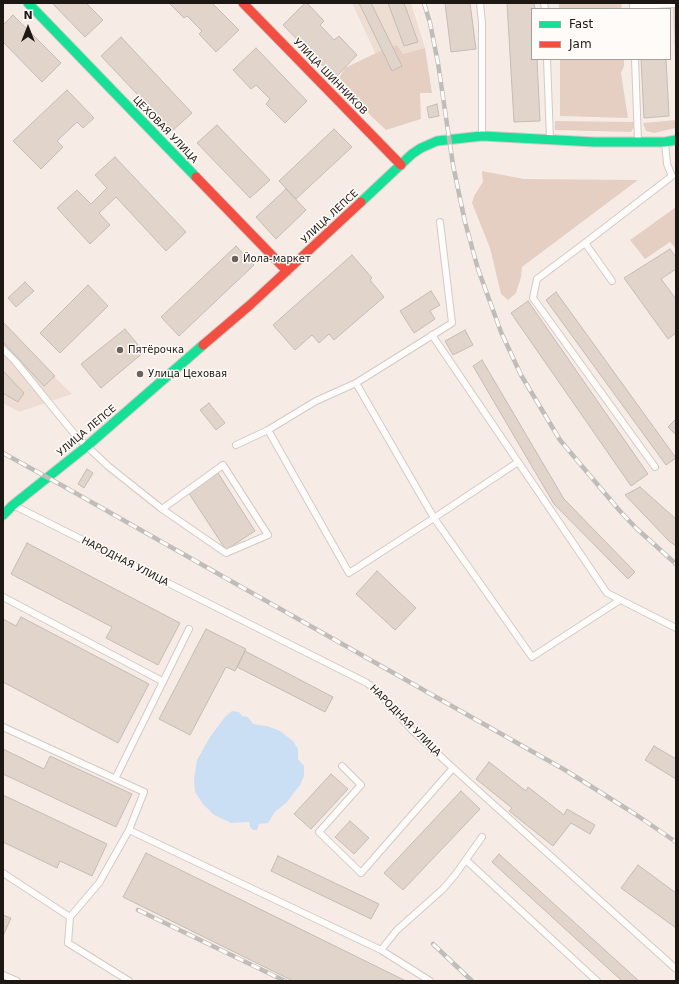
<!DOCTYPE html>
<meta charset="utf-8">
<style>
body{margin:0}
#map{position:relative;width:679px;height:984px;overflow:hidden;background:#f7ece5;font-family:"DejaVu Sans",sans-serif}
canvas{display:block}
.frame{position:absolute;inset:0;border:4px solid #1e1814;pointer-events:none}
.legend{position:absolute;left:531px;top:8px;width:140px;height:52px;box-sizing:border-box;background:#fffbf8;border:1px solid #a5a09d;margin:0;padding:5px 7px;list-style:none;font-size:12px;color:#1e1814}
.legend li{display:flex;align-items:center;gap:8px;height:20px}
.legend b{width:20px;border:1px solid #a5a09d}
.north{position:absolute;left:8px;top:8px;width:40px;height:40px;-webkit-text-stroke:3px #fffbf8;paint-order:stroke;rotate:0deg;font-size:11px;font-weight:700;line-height:16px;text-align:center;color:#1e1814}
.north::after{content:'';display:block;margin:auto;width:14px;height:18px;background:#1e1814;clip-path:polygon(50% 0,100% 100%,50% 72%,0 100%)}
</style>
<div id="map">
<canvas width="679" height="984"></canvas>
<div class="frame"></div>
<ul class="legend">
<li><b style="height:5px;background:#16e098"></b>Fast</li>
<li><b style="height:5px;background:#f24e42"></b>Jam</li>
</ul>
<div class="north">N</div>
</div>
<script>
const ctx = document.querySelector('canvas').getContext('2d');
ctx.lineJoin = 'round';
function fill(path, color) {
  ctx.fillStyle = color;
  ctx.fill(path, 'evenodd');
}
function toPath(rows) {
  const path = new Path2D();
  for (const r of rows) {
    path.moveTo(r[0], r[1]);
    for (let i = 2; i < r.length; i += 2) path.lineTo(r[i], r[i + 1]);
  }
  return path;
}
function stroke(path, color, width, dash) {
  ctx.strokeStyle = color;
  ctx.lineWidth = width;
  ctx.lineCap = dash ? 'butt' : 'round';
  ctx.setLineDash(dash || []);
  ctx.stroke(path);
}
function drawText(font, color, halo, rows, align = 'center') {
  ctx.font = font + ' "DejaVu Sans",sans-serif';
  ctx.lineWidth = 3;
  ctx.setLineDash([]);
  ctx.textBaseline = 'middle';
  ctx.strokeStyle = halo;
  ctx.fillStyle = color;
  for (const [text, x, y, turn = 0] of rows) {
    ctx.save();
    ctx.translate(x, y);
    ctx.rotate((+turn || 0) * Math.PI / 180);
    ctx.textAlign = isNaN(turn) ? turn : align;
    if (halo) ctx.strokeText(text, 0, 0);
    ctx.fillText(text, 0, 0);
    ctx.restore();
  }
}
fill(toPath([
 [352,3,411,3,425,48,403,54,386,76],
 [3,326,72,394,19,412,3,403]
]), '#edddd3');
fill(toPath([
 [559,3,621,3,622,9,559,9],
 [673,7,676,7,676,84],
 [397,45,403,54,425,48,432,93,420,93,421,119,386,130,371,116,339,78,345,68,376,53],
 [560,59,624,59,624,66,621,73,628,118,560,116],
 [676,120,676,128,654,133,646,131,643,123],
 [555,121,634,122,634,127,631,132,555,130],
 [482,171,524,179,638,180,522,267,521,277,516,293,508,300,501,294,490,248,472,203,474,196,483,182],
 [676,207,676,249,670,242,645,259,630,240]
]), '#e5cfc3');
fill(toPath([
 [232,711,239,712,242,716,248,717,253,724,267,726,280,731,293,741,298,749,298,759,304,766,304,776,300,785,287,802,275,812,268,823,259,824,257,830,253,830,250,827,249,822,231,823,214,815,203,804,195,792,194,779,197,760,210,737,225,717]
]), '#cbdff4');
const building = toPath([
 [52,3,86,3,103,20,85,37,52,3],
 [169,3,212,3,239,30,216,52,199,34,202,31,187,16,184,18,169,3],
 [305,3,307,3,324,21,320,25,334,40,339,36,357,55,335,78,283,25,305,3],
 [359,3,371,3,402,66,392,71,359,3],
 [388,3,404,3,418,42,404,46,388,3],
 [445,3,470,3,476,49,451,52,445,3],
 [507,3,534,3,535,9,532,9,532,59,537,59,540,121,514,122,507,3],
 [13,15,61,63,42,82,3,42,3,25,13,15],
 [121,37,192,113,172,131,101,56,121,37],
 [256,48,307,101,285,123,266,104,270,99,256,85,251,89,233,70,256,48],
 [641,59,666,59,669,116,644,118,641,59],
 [67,90,94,118,83,128,77,122,57,141,63,147,41,169,13,141,67,90],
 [437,104,439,116,429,118,427,107,437,104],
 [217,125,270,180,250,198,197,143,217,125],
 [334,129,352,147,296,199,279,181,334,129],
 [115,157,186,232,166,251,116,197,99,213,110,225,90,244,57,208,77,190,91,204,107,188,95,175,115,157],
 [286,189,306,210,276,239,256,217,286,189],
 [236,246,254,265,179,336,161,317,236,246],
 [670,249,676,257,676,269,661,279,676,299,676,333,668,339,624,278,670,249],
 [352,255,372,278,370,280,384,297,334,340,329,334,319,343,312,335,295,350,273,325,352,255],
 [25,282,34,291,16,307,8,298,25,282],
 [88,285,108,306,60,353,40,333,88,285],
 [431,291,440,305,430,311,435,319,414,333,400,311,431,291],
 [556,292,676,458,666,465,546,300,556,292],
 [528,301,648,474,631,486,511,313,528,301],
 [3,322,55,376,44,386,3,342,3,322],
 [125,329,144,352,101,388,81,364,125,329],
 [465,330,473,345,453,355,445,341,465,330],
 [482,360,564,499,635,572,628,579,554,504,473,366,482,360],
 [3,371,24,393,18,402,3,393,3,371],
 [209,403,225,423,216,430,200,410,209,403],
 [676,419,676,435,668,427,676,419],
 [87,469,93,473,84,488,78,484,87,469],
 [218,473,255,531,226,550,188,492,218,473],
 [640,487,676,519,676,546,669,541,625,495,640,487],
 [27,543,180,623,158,665,106,638,112,627,11,574,27,543],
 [377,571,416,608,395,630,356,594,377,571],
 [21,617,149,684,118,743,3,682,3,619,16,626,21,617],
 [206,629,246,649,235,671,226,667,190,735,159,719,206,629],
 [245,651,333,697,325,712,237,667,245,651],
 [654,746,676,759,676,779,645,760,654,746],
 [3,749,44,769,50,756,132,794,116,827,3,774,3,749],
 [489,762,526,791,528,787,564,815,567,809,595,825,590,834,571,823,553,846,509,811,512,808,476,779,489,762],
 [331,774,348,789,311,829,294,814,331,774],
 [461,791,480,809,403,890,384,873,461,791],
 [3,795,107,844,92,876,60,861,57,868,3,842,3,795],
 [350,821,369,838,354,854,335,837,350,821],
 [146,853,406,981,293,981,123,897,146,853],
 [499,854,639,981,622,981,492,862,499,854],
 [278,856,379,904,371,919,271,871,278,856],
 [638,865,676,893,676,928,621,888,638,865],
 [3,915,11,918,3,936,3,915]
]);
fill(building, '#e0d4cb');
stroke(building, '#c4bcb6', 1);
const lane = toPath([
 [480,3,482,23,482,135],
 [544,3,545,9],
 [633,9,633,6,676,4],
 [547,59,550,139],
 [635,59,638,141],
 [585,243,612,281],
 [432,335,607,593,676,628],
 [3,349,15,361,76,436,108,466,162,509,223,465,268,535,226,553,162,509],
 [356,383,434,518,518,462],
 [268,430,349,573,434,518,532,657,620,600],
 [236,445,268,430,316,401,356,383,452,323,440,222],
 [655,467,533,298,537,279,585,243,672,176,667,164,665,142],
 [15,506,367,683,376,690,412,730,453,768,361,873,319,832,361,785,342,766],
 [3,597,162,681],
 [3,727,144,792,129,830,381,950,430,981],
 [453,768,676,969],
 [115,779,189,629],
 [466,860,597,981],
 [3,873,70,917,68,943,129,981],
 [70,917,99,883,129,830],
 [381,950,397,930,443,889,455,875,482,837],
 [3,975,17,981]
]);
const fast = toPath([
 [28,3,196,177],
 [361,202,412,154,421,148,437,141,482,136,594,142,665,142,676,140],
 [3,515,13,505,87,446,203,345]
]);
const jam = toPath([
 [243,3,401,165],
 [196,177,287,271],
 [203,345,250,305,361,202]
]);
stroke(lane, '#d2cac5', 8);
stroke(fast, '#d2cac5', 11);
stroke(jam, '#d2cac5', 11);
stroke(lane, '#fefcfb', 6);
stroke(fast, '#16e098', 9);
stroke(jam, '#f24e42', 9);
const rail = toPath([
 [424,3,430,23,438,63,453,165,465,222,478,269,501,332,521,375,560,440,619,510,636,528,676,564],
 [3,453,63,486,565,770,635,814,676,842],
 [138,910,285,981],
 [433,944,472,981]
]);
stroke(rail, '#bfbcba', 4.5);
stroke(rail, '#fffbf8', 3, [9]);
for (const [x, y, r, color] of [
 [235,259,4,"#6a625d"],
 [120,350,4,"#6a625d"],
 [140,374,4,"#6a625d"]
]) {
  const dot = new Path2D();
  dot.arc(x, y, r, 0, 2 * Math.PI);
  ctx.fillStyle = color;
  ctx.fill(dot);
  stroke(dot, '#fffbf8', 1.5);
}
drawText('10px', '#1e1814', '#fffbf8', [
 ["УЛИЦА ШИННИКОВ",330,77,46],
 ["ЦЕХОВАЯ УЛИЦА",165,130,46],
 ["УЛИЦА ЛЕПСЕ",330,217,-43],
 ["УЛИЦА ЛЕПСЕ",87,431,-40],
 ["НАРОДНАЯ УЛИЦА",125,562,27],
 ["НАРОДНАЯ УЛИЦА",405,721,45]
]);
drawText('10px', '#1e1814', '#fffbf8', [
 ["Йола-маркет",243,259],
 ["Пятёрочка",128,350],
 ["Улица Цеховая",148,374]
], 'left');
</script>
